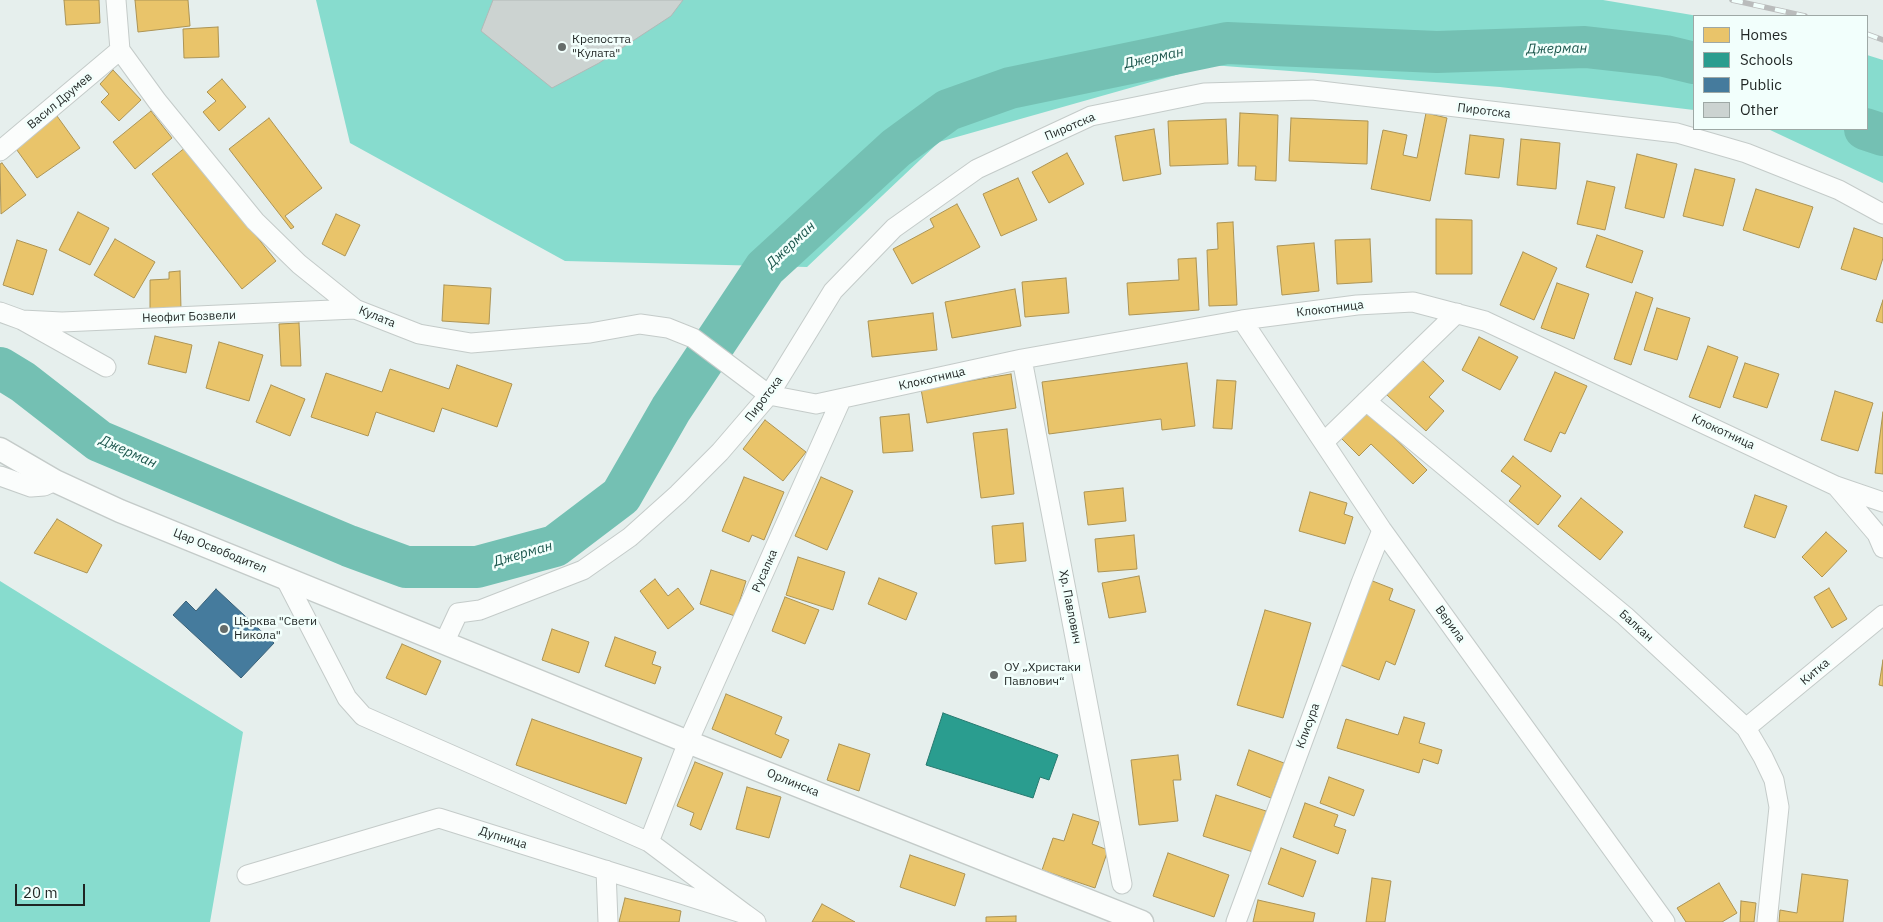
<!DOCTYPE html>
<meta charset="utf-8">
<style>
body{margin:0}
#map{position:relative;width:1883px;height:922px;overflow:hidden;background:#e6efed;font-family:"IBM Plex Sans",sans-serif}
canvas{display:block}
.legend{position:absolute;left:1693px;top:15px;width:175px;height:115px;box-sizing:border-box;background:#f2fffc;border:1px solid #9ea8a5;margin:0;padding:6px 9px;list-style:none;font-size:15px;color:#1f2523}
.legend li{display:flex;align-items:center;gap:10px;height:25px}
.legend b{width:25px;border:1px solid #9ea8a5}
.scale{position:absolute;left:15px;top:884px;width:70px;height:22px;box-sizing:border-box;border:2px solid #1f2523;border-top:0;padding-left:6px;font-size:15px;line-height:18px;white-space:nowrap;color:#1f2523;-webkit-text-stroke:4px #f2fffc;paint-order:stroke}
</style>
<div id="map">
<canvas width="1883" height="922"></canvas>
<ul class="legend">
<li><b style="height:14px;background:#e9c46a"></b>Homes</li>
<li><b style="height:14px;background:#2a9d8f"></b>Schools</li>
<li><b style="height:14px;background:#457b9d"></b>Public</li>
<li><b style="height:14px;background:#ccd3d1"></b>Other</li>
</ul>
<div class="scale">20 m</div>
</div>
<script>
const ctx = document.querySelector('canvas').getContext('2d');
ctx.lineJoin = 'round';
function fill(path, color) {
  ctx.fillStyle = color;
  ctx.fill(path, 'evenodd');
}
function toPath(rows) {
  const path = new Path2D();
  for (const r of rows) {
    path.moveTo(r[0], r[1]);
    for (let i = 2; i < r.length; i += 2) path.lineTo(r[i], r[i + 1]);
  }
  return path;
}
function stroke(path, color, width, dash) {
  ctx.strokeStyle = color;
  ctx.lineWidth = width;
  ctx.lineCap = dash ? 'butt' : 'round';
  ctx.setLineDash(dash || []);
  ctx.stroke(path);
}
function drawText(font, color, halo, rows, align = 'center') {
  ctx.font = font + ' "IBM Plex Sans",sans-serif';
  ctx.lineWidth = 5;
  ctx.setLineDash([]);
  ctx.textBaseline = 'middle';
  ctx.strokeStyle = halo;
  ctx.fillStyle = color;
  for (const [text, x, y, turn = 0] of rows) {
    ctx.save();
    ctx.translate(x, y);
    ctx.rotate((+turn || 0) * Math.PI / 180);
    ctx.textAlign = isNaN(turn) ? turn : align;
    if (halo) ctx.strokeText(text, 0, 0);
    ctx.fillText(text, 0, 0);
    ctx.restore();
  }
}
fill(toPath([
 [316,0,1603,0,1698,16,1694,16,1694,110,1500,87,1211,65,939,142,807,267,565,261,350,143],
 [1867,55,1883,60,1883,183,1768,129,1867,129],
 [0,581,243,732,210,922,0,922]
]), '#87dcce');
const homes = toPath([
 [64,0,99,0,100,23,66,25,64,0],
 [135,0,188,0,190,26,138,32,135,0],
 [218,27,219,57,184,58,183,29,218,27],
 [113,70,141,100,119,121,101,102,109,94,100,84,113,70],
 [222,79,246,107,219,131,203,112,216,101,207,92,222,79],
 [151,111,172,138,135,169,113,142,151,111],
 [1240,113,1278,115,1276,181,1255,180,1256,166,1238,166,1240,113],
 [1426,113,1447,118,1430,201,1371,189,1383,130,1407,135,1403,155,1417,158,1426,113],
 [57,116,80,148,37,178,14,146,57,116],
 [269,118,322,188,285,216,294,227,291,229,229,149,269,118],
 [1291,118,1368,121,1367,164,1289,161,1291,118],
 [1226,119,1228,164,1170,166,1168,121,1226,119],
 [1154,129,1161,174,1123,181,1115,136,1154,129],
 [1470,135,1504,139,1499,178,1465,174,1470,135],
 [1521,139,1560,143,1556,189,1517,185,1521,139],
 [186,147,276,261,242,289,152,174,186,147],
 [1067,153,1084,184,1049,203,1032,172,1067,153],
 [1637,154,1677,164,1664,218,1625,208,1637,154],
 [2,163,26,195,1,214,0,164,2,163],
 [1695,169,1735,179,1723,226,1683,216,1695,169],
 [1018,178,1037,220,1001,236,983,194,1018,178],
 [1587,181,1615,187,1605,230,1577,224,1587,181],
 [1756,189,1813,207,1799,248,1743,230,1756,189],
 [957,204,980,247,912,284,893,249,934,227,930,219,957,204],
 [78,212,109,228,90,265,59,250,78,212],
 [336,214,360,225,345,256,322,244,336,214],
 [1436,219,1472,220,1472,274,1436,274,1436,219],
 [1233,222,1237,305,1209,306,1207,250,1218,249,1217,223,1233,222],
 [1854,228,1883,238,1883,258,1876,280,1841,269,1854,228],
 [1597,235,1643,251,1632,283,1586,267,1597,235],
 [115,239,155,262,134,298,94,275,115,239],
 [1370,239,1372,282,1337,284,1335,240,1370,239],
 [17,240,47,250,33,295,3,285,17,240],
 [1314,243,1319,291,1282,295,1277,246,1314,243],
 [1523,252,1557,268,1534,320,1500,305,1523,252],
 [1196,258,1199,310,1129,315,1127,283,1179,280,1178,259,1196,258],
 [180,271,181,309,150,310,150,280,169,279,169,272,180,271],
 [1066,278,1069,313,1025,317,1022,282,1066,278],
 [1557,283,1589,294,1574,339,1541,328,1557,283],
 [444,285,491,288,489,324,442,321,444,285],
 [1015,289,1021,326,952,338,945,302,1015,289],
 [1636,292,1653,298,1631,365,1614,359,1636,292],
 [1883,300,1883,323,1876,321,1883,300],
 [1657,308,1690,318,1677,360,1644,350,1657,308],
 [933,313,937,350,872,357,868,321,933,313],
 [299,323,301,366,281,366,279,324,299,323],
 [155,336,192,345,186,373,148,364,155,336],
 [1479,337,1518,357,1500,390,1462,370,1479,337],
 [219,342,263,355,249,401,206,388,219,342],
 [1708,346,1738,357,1720,408,1689,397,1708,346],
 [1421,359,1444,381,1429,397,1444,411,1426,431,1387,395,1421,359],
 [1187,363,1195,426,1162,430,1161,419,1049,434,1042,382,1187,363],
 [1745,363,1779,374,1767,408,1733,397,1745,363],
 [457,365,512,384,497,427,442,408,434,432,376,412,368,436,311,417,326,373,382,392,390,369,449,389,457,365],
 [1555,372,1587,386,1565,434,1560,432,1551,452,1524,440,1555,372],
 [1011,374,1016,408,927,423,921,389,1011,374],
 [1217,380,1236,381,1232,429,1213,428,1217,380],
 [271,385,305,399,290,436,256,422,271,385],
 [1835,391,1873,403,1858,451,1821,440,1835,391],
 [1366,410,1427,470,1413,484,1371,444,1359,456,1340,437,1366,410],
 [1883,412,1883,474,1875,473,1883,412],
 [909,414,913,451,883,453,880,417,909,414],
 [765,420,806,452,783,481,743,449,765,420],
 [1007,429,1014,494,981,498,973,433,1007,429],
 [1513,456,1561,496,1538,525,1509,501,1521,486,1501,471,1513,456],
 [744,477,784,492,764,540,752,535,749,542,722,531,744,477],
 [821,477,853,491,827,550,795,536,821,477],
 [1123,488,1126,521,1088,525,1084,492,1123,488],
 [1310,492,1347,503,1344,514,1353,517,1345,544,1299,531,1310,492],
 [1755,495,1787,506,1775,538,1744,527,1755,495],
 [1581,498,1623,532,1600,560,1558,526,1581,498],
 [57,519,102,545,87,573,34,553,57,519],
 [1023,523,1026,561,995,564,992,526,1023,523],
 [1826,532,1847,551,1822,577,1802,557,1826,532],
 [1134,535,1137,569,1098,572,1095,539,1134,535],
 [798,557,845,572,833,610,786,595,798,557],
 [711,570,746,581,735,616,700,604,711,570],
 [1139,576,1146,612,1109,618,1102,583,1139,576],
 [879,578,917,593,906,620,868,604,879,578],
 [655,579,668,596,678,588,694,609,668,629,640,591,655,579],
 [1370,580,1393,589,1389,600,1415,610,1395,665,1386,661,1379,680,1338,664,1370,580],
 [1829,588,1847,619,1832,628,1814,597,1829,588],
 [785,597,819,610,805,644,772,631,785,597],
 [1265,610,1311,623,1283,718,1237,705,1265,610],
 [552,629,589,642,579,673,542,660,552,629],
 [615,637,656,652,652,664,661,667,655,684,605,666,615,637],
 [402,644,441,661,426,695,386,678,402,644],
 [1883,660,1883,686,1879,685,1883,660],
 [726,694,782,717,775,734,789,740,781,758,712,729,726,694],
 [1404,717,1425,723,1419,743,1442,750,1438,764,1423,759,1419,773,1337,748,1346,719,1398,735,1404,717],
 [532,719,642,758,626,804,516,765,532,719],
 [839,744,870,754,859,791,827,780,839,744],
 [1249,750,1284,763,1271,798,1237,785,1249,750],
 [1178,755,1181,780,1173,780,1178,821,1139,825,1131,760,1178,755],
 [695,762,723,773,701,830,690,825,694,813,677,806,695,762],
 [1329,777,1364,790,1354,816,1320,803,1329,777],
 [747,787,781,797,769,838,736,829,747,787],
 [1216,795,1266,811,1253,852,1203,836,1216,795],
 [1305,803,1338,815,1334,826,1346,830,1338,854,1293,837,1305,803],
 [1073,814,1099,822,1092,844,1108,850,1095,888,1042,870,1053,838,1064,841,1073,814],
 [1281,848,1316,861,1303,897,1268,884,1281,848],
 [1168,853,1229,875,1214,917,1153,896,1168,853],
 [910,855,965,874,955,906,900,887,910,855],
 [1802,874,1848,880,1843,922,1779,922,1780,910,1797,913,1802,874],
 [1372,878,1391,881,1385,922,1366,922,1372,878],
 [1719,883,1737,913,1722,922,1686,922,1677,908,1719,883],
 [625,898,681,911,679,922,619,922,625,898],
 [1258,900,1315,913,1313,922,1253,922,1258,900],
 [1741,901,1756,903,1754,922,1740,922,1741,901],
 [822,904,855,922,812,922,822,904],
 [1016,916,1016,922,986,922,986,917,1016,916]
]);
fill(homes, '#e9c46a');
stroke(homes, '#ac9455', 1);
const schools = toPath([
 [943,713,1058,755,1049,780,1040,777,1033,798,926,765,943,713]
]);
fill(schools, '#2a9d8f');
stroke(schools, '#27796f', 1);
const public = toPath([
 [216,589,274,643,241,678,173,615,186,601,196,611,216,589]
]);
fill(public, '#457b9d');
stroke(public, '#3a6178', 1);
stroke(toPath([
 [1865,129,1883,135],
 [0,368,23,382,99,441,349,546,406,567,477,567,555,546,621,496,671,409,765,268,896,148,948,110,1010,88,1227,43,1437,52,1585,47,1665,56,1694,63]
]), '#74c0b3', 42);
const building = toPath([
 [493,0,683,0,671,16,599,63,552,88,481,31,493,0]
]);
fill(building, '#ccd3d1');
stroke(building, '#b1b9b7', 1);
const minor = toPath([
 [116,0,120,50,157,101,255,221,299,264,355,309,419,334,471,343,590,333,640,324,668,328,693,338,769,395,816,404,1022,359,1242,320,1357,305,1413,302,1485,321,1836,486,1883,502],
 [0,151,120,50],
 [0,312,22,320,106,367],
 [22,320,62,322,355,309],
 [1242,320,1382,530,1665,922],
 [1022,359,1122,884],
 [1366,401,1625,616,1746,728,1763,757,1774,780,1779,807,1767,922],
 [1324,442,1457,313],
 [0,476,31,487,44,486,55,481],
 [1837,487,1877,534,1883,548],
 [285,578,347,698,363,716,649,842,745,914],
 [444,643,458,613,480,610,583,570,630,537,678,494,720,452,769,395,833,291,894,228,977,169,1091,116,1204,93,1312,90,1677,133,1746,153,1839,190,1883,214],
 [1746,728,1883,615],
 [649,842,688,742,841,400],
 [606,870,608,922],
 [247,875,439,818,745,914,756,922],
 [1236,922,1361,583,1382,530]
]);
const tertiary = toPath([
 [0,449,55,481,120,511,688,742,1142,922]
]);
stroke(minor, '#c4cbc9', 21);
stroke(tertiary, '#c4cbc9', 25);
stroke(minor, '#fbfdfc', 19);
stroke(tertiary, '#fbfdfc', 22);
const rail = toPath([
 [1732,0,1805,16],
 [1867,34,1883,40]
]);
stroke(rail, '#babcbc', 5.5);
stroke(rail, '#f2fffc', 4, [11]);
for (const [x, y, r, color] of [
 [562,47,5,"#656c6a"],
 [224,629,5,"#656c6a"],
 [994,675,5,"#656c6a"]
]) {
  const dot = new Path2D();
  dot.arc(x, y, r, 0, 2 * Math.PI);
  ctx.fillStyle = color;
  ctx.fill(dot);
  stroke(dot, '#f2fffc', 2);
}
drawText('12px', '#1f2523', '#f2fffc', [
 ["Крепостта",572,40],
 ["\"Кулата\"",572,54],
 ["Църква \"Свети",234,622],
 ["Никола\"",234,636],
 ["ОУ „Христаки",1004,668],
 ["Павлович“",1004,682]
], 'left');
drawText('12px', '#1f2523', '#f2fffc', [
 ["Васил Друмев",60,101,-40],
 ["Пиротска",1484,111,7],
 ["Пиротска",1070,127,-23],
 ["Клокотница",1330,309,-7],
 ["Неофит Бозвели",189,317,-2],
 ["Кулата",377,317,22],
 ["Клокотница",932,379,-13],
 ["Пиротска",764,399,-53],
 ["Клокотница",1723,432,25],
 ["Цар Освободител",220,551,22],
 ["Русалка",765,571,-66],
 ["Хр. Павлович",1070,607,79],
 ["Верила",1450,624,54],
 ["Балкан",1636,626,42],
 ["Китка",1815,672,-40],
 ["Клисура",1308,726,-70],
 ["Орлинска",793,783,22],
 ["Дупница",503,838,17]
]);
drawText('italic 14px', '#1b564c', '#f2fffc', [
 ["Джерман",1557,49,-1],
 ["Джерман",1154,58,-12],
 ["Джерман",791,245,-43],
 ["Джерман",128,452,24],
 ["Джерман",523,554,-16]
]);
</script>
